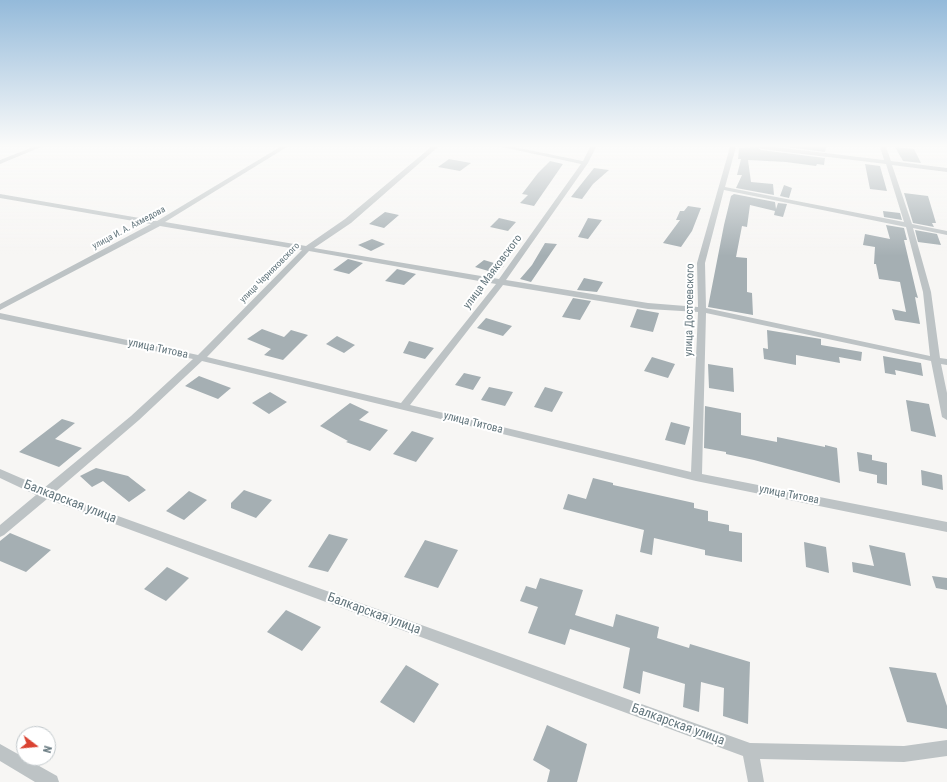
<!DOCTYPE html>
<meta charset="utf-8">
<style>
body{margin:0}
#map{position:relative;width:947px;height:782px;overflow:hidden;background:#f7f6f4;font-family:"Roboto Condensed",sans-serif}
canvas{display:block}
.north{position:absolute;left:16px;top:726px;width:40px;height:40px;box-sizing:border-box;background:#fff;border:1px solid #c1c8cb;border-radius:50%;rotate:106deg;font-size:11px;font-weight:700;line-height:16px;text-align:center;color:#63767d}
.north::after{content:'';display:block;margin:auto;width:14px;height:18px;background:#da4231;clip-path:polygon(50% 0,100% 100%,50% 72%,0 100%)}
</style>
<div id="map">
<canvas width="947" height="782"></canvas>
<div class="north">N</div>
</div>
<script>
const ctx = document.querySelector('canvas').getContext('2d');
ctx.lineJoin = 'round';
function fill(path, color) {
  ctx.fillStyle = color;
  ctx.fill(path, 'evenodd');
}
function toPath(rows) {
  const path = new Path2D();
  for (const r of rows) {
    path.moveTo(r[0], r[1]);
    for (let i = 2; i < r.length; i += 2) path.lineTo(r[i], r[i + 1]);
  }
  return path;
}
function drawText(font, color, halo, rows, align = 'center') {
  ctx.font = font + ' "Roboto Condensed",sans-serif';
  ctx.lineWidth = 4;
  ctx.setLineDash([]);
  ctx.textBaseline = 'middle';
  ctx.strokeStyle = halo;
  ctx.fillStyle = color;
  for (const [text, x, y, turn = 0] of rows) {
    ctx.save();
    ctx.translate(x, y);
    ctx.rotate((+turn || 0) * Math.PI / 180);
    ctx.textAlign = isNaN(turn) ? turn : align;
    if (halo) ctx.strokeText(text, 0, 0);
    ctx.fillText(text, 0, 0);
    ctx.restore();
  }
}
fill(toPath([
 [757,147,761,150,825,158,824,165,817,164,816,166,786,162,748,160,751,182,773,184,774,195,736,188,742,175,737,175,741,159,738,159,739,148],
 [788,147,826,147,825,152],
 [895,147,914,149,921,163,903,161],
 [449,159,471,163,460,171,438,167],
 [550,161,563,164,534,206,520,203,528,195,522,194,538,173],
 [865,164,880,166,887,191,870,189],
 [594,168,609,170,593,184,582,199,571,197],
 [784,185,792,188,789,198,780,196],
 [904,193,928,196,936,223,932,223,934,227,913,223],
 [734,194,775,202,776,209,778,203,787,204,783,217,774,215,775,211,750,205,747,227,742,226,736,257,747,258,747,292,752,293,753,315,708,307,724,225,731,196],
 [688,206,701,208,692,231,681,247,663,243,680,220,676,220,680,211,684,211],
 [883,211,900,213,902,220,884,217],
 [385,212,399,215,384,228,369,224],
 [499,218,516,222,508,231,490,227],
 [588,218,602,220,588,239,578,237],
 [886,225,904,228,907,240,904,240,916,291,918,298,915,297,920,324,895,320,892,309,906,312,900,282,879,279,876,264,874,264,875,247,863,245,865,234,890,239],
 [915,230,937,234,941,245,918,242],
 [372,239,385,244,371,251,358,245],
 [545,243,557,244,531,282,520,279,532,265],
 [348,259,363,263,349,274,333,270],
 [484,260,504,266,495,273,475,267],
 [397,269,416,274,404,285,385,281],
 [584,278,603,282,597,292,577,290],
 [573,298,591,301,580,320,562,317],
 [637,309,659,313,653,332,630,327],
 [486,318,512,326,503,336,477,328],
 [262,329,284,337,291,330,308,335,283,360,264,355,271,349,247,339],
 [767,330,821,339,821,345,862,352,861,361,839,357,840,363,796,355,796,365,764,359,763,348,768,349],
 [337,336,355,345,344,353,326,344],
 [409,341,434,348,425,359,403,353],
 [883,356,921,363,923,376,895,370,896,375,885,373],
 [652,357,675,364,668,378,644,371],
 [708,364,733,368,734,392,709,388],
 [464,373,481,377,473,390,455,385],
 [199,376,231,388,218,399,185,386],
 [489,387,513,392,505,406,481,400],
 [545,387,563,392,552,412,534,407],
 [270,392,287,402,269,414,252,403],
 [906,400,929,404,936,437,911,431],
 [350,403,369,412,359,420,388,430,370,451,346,442,348,441,320,426],
 [705,406,741,413,741,435,777,442,777,437,825,447,825,445,837,448,840,483,754,460,726,454,726,452,704,448],
 [62,419,75,423,55,439,82,448,59,467,19,452],
 [671,422,690,427,685,445,665,440],
 [412,431,434,438,416,462,393,454],
 [857,452,872,455,872,460,887,463,887,485,877,483,877,475,859,471],
 [96,468,128,476,146,490,129,502,103,481,92,487,80,476],
 [921,470,942,475,943,490,922,485],
 [593,478,613,483,613,485,694,503,694,508,708,511,708,521,729,525,729,531,742,533,742,562,705,555,705,550,654,538,652,555,640,552,644,530,563,509,568,494,586,499],
 [244,490,272,500,256,518,231,508,231,503],
 [189,491,207,500,184,520,166,511],
 [10,533,51,550,26,572,0,561,0,541],
 [329,534,348,539,328,572,308,567],
 [425,540,458,550,438,588,404,577],
 [804,542,826,547,829,573,806,567],
 [869,545,905,553,911,586,853,572,852,562,874,566],
 [167,567,189,578,166,601,144,589],
 [932,576,947,578,947,590,936,588],
 [540,578,583,590,575,615,613,627,616,614,659,627,657,638,689,648,690,644,750,662,748,724,723,716,724,688,701,682,699,712,683,707,685,684,643,671,640,694,623,688,630,648,570,629,565,645,528,633,538,607,520,601,526,586,536,589],
 [286,610,321,627,302,651,267,632],
 [406,665,439,684,414,723,380,702],
 [889,667,936,673,947,706,947,729,907,722],
 [547,725,587,744,577,782,547,782,550,770,533,760]
]), '#a5afb3');
fill(toPath([
 [33,147,41,147,0,164,0,160,33,147],
 [280,147,287,147,165,222,306,246,345,219,431,147,438,147,351,223,314,248,499,279,581,164,502,147,514,147,583,161,590,147,596,147,588,163,506,280,648,303,698,307,697,263,730,147,736,147,725,187,904,222,886,164,761,149,758,147,775,147,884,160,880,147,886,147,891,161,947,168,947,172,892,165,912,224,947,231,947,235,913,228,931,292,940,358,947,359,947,365,941,364,947,393,947,420,942,417,931,361,706,313,702,474,947,522,947,532,696,481,202,361,139,420,54,493,750,743,904,746,947,740,947,756,904,762,760,759,764,782,748,782,743,756,47,499,4,535,0,537,0,525,36,495,0,478,0,469,44,488,131,416,193,359,0,319,0,313,198,355,302,250,160,226,0,310,0,304,151,224,0,198,0,194,157,221,280,147],
 [724,190,906,227,923,292,930,356,706,308,705,263,724,190],
 [309,251,496,284,401,403,207,357,309,251],
 [503,285,648,309,698,312,691,472,410,405,503,285],
 [0,744,57,776,59,782,35,782,0,761,0,744]
]), '#bdc3c5');
const sky = ctx.createLinearGradient(0, 0, 0, 256);
sky.addColorStop(0, '#94bada');
sky.addColorStop(0.57, '#fbfbfa');
sky.addColorStop(1, '#fbfbfa00');
ctx.fillStyle = sky;
ctx.fillRect(0, 0, 947, 256);
drawText('9px', '#63767d', '#fff', [
 ["улица И. А. Ахмедова",129,228,-28],
 ["улица Черняховского",270,273,-45]
]);
drawText('11px', '#63767d', '#fff', [
 ["улица Маяковского",493,272,-53],
 ["улица Достоевского",690,310,-89],
 ["улица Титова",158,349,12],
 ["улица Титова",473,423,14],
 ["улица Титова",789,495,11]
]);
drawText('13px', '#63767d', '#fff', [
 ["Балкарская улица",70,502,21],
 ["Балкарская улица",374,614,20],
 ["Балкарская улица",678,725,20]
]);
</script>
